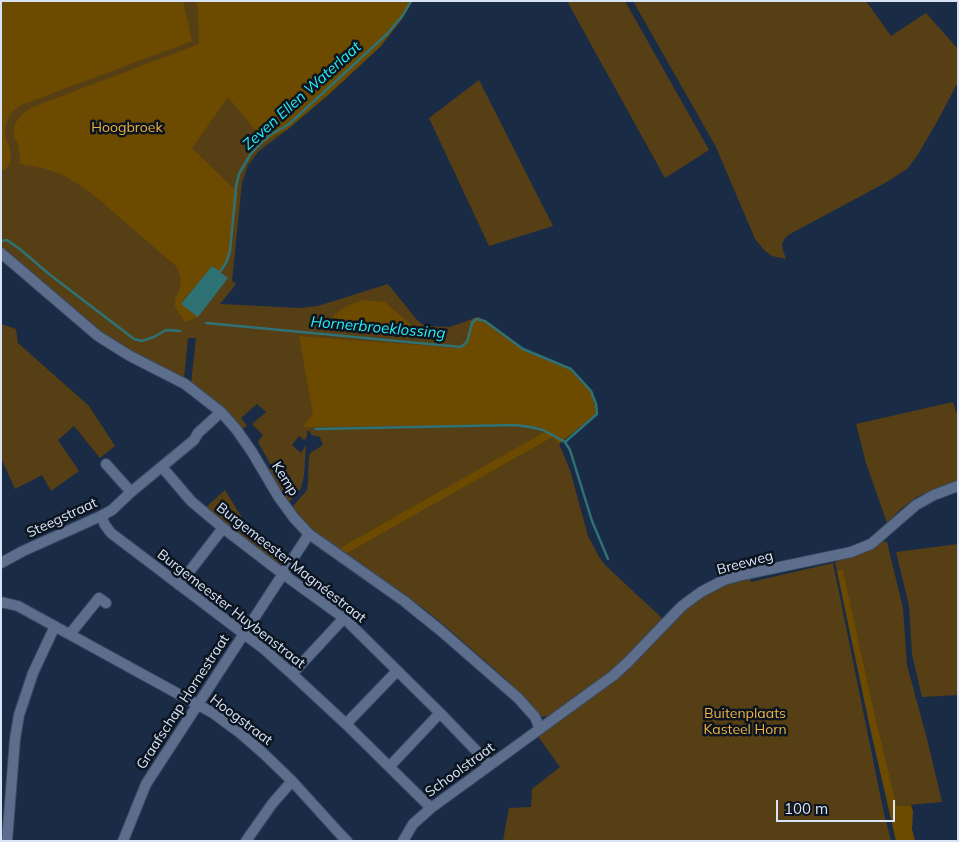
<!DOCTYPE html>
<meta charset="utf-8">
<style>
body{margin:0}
#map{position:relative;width:959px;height:842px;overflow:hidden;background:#1a2b46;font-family:Mulish,sans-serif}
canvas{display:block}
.frame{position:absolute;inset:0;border:2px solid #d8e4f6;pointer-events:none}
.scale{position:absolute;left:776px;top:800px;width:119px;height:22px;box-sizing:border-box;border:2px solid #d8e4f6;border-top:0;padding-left:6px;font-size:15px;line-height:18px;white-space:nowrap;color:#d8e4f6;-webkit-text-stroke:4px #0c1420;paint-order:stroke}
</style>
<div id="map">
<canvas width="959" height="842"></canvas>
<div class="frame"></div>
<div class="scale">100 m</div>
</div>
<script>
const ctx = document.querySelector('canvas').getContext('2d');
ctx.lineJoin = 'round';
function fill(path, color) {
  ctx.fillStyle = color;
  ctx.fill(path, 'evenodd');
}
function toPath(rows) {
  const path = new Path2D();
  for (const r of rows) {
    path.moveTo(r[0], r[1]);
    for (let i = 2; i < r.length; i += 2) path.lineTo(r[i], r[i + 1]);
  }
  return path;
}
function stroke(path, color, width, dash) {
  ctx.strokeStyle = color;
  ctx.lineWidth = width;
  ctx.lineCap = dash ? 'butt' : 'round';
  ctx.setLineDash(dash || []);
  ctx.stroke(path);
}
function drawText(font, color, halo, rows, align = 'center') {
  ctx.font = font + ' Mulish,sans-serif';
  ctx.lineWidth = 5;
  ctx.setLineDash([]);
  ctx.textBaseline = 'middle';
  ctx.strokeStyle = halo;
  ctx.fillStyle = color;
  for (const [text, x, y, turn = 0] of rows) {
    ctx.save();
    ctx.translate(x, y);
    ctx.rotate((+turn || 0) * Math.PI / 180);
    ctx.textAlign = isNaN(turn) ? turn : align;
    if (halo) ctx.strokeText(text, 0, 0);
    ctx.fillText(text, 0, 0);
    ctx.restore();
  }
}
fill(toPath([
 [1,1,412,1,288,129,259,151,248,165,242,183,232,281,236,284,220,304,299,308,318,306,388,284,417,320,425,326,450,327,478,317,559,444,570,470,588,536,599,557,605,565,663,619,626,660,550,716,542,717,509,682,443,624,423,608,346,554,553,437,547,431,338,549,308,526,291,508,294,505,307,490,308,483,309,457,310,453,323,445,320,437,311,435,310,431,307,431,307,437,304,440,299,436,292,445,301,453,306,445,304,476,301,488,288,503,268,471,272,467,258,442,263,435,252,424,266,412,257,404,241,418,247,426,242,429,227,413,205,394,191,384,196,338,188,338,184,378,140,356,112,340,77,313,1,250],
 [569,1,625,1,709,150,665,178,568,3],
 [633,1,866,1,891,36,926,13,958,49,958,82,938,120,917,156,907,169,885,183,790,234,785,238,782,244,783,250,786,259,772,256,765,251,755,239,716,147],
 [479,80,553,226,489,246,429,118],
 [1,324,16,329,18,343,89,406,115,446,100,458,74,426,58,440,79,471,51,491,42,475,15,489,1,458],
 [953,402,958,417,958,481,918,496,901,509,887,523,866,463,856,424],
 [225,490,247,526,285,557,280,566,205,508],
 [884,541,887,542,903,608,907,665,927,739,942,802,897,806,875,715,843,569,837,571,835,561,853,556],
 [958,544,958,695,922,697,912,654,909,606,896,552],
 [833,563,883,809,891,841,503,841,509,808,531,807,532,789,560,767,537,735,621,675,640,658,684,609,703,595,725,584,750,579,751,582]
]), '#563f15');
fill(toPath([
 [1,1,183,1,192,41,21,105,12,112,7,121,5,129,6,138,10,149,11,159,10,164,7,168,1,172],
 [196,1,413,1,402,19,380,47,327,96,288,129,274,136,265,142,228,97,192,148,238,193,229,259,221,273,212,266,181,303,198,317,185,322,175,307,175,299,180,288,181,278,176,266,90,192,65,176,43,168,19,164,20,160,19,147,14,136,14,130,15,124,19,118,25,112,33,107,199,44,198,11],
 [362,300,385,302,410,324,410,332,403,335,331,328,329,324,334,315,345,307],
 [479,317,523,350,571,370,591,392,595,406,596,414,559,444,553,437,346,554,338,549,546,431,536,427,520,425,303,427,313,414,299,336,459,348,463,347,467,344,472,319],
 [843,569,875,715,897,806,911,805,913,811,912,829,915,841,896,841,870,728,837,571]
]), '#6c4a00');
fill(toPath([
 [212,266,228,278,198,317,181,304]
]), '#2e7276');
stroke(toPath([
 [1,241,7,240,21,250,49,274,134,339,142,341,154,337,166,330,180,331],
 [218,274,226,263,230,251,236,187,239,174,250,155,260,144,270,135,289,124,387,34,403,15,411,1],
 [206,323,461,347,467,342,472,323,476,319,485,321,523,349,571,369,591,391,596,404,597,414,565,442],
 [316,429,515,425,530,427,543,430,565,442,570,450,592,521,608,559]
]), '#2e7276', 2.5);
const street = toPath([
 [1,253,98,336,130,356,185,384,221,412,236,429,252,452,278,496,294,518,309,534,404,601,440,630,518,698,535,717,540,729],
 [106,464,131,492],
 [162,467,191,501,223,528,283,574,344,618,440,713,490,765],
 [101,516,105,525,111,533,264,649,292,674,346,724,431,808],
 [1,563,23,551,101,516,112,510,131,492,194,440,198,433,221,412],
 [179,585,223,528],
 [1,602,18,606,27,611,213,713,240,733,263,753,292,781,341,835,347,841],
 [70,634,99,598,106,603],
 [292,674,344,618],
 [346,724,397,671],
 [390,766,440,713],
 [7,841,15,739,19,715,33,673,55,626],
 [123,841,146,784,309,534],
 [246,841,272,804,292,781],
 [403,841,413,824,431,808,614,675,628,662,682,606,701,592,724,580,742,575,851,552,871,544,916,505,934,495,958,486]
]);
stroke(street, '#384962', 12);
stroke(street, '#5c6e8c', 10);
drawText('14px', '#efb240', '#0c1420', [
 ["Hoogbroek",127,128],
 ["Buitenplaats",745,714],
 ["Kasteel Horn",745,730]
]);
drawText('14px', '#d8e4f6', '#0c1420', [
 ["Kemp",285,479,58],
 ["Steegstraat",62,518,-25],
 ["Burgemeester Magnéestraat",291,563,38],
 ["Breeweg",745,563,-15],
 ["Burgemeester Huybenstraat",231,609,38],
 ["Graafschap Hornestraat",183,702,-57],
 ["Hoogstraat",241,720,37],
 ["Schoolstraat",460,770,-36]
]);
drawText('italic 15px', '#25f1f9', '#0c1420', [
 ["Zeven Ellen Waterlaat",302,96,-42],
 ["Hornerbroeklossing",378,328,5]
]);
</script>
